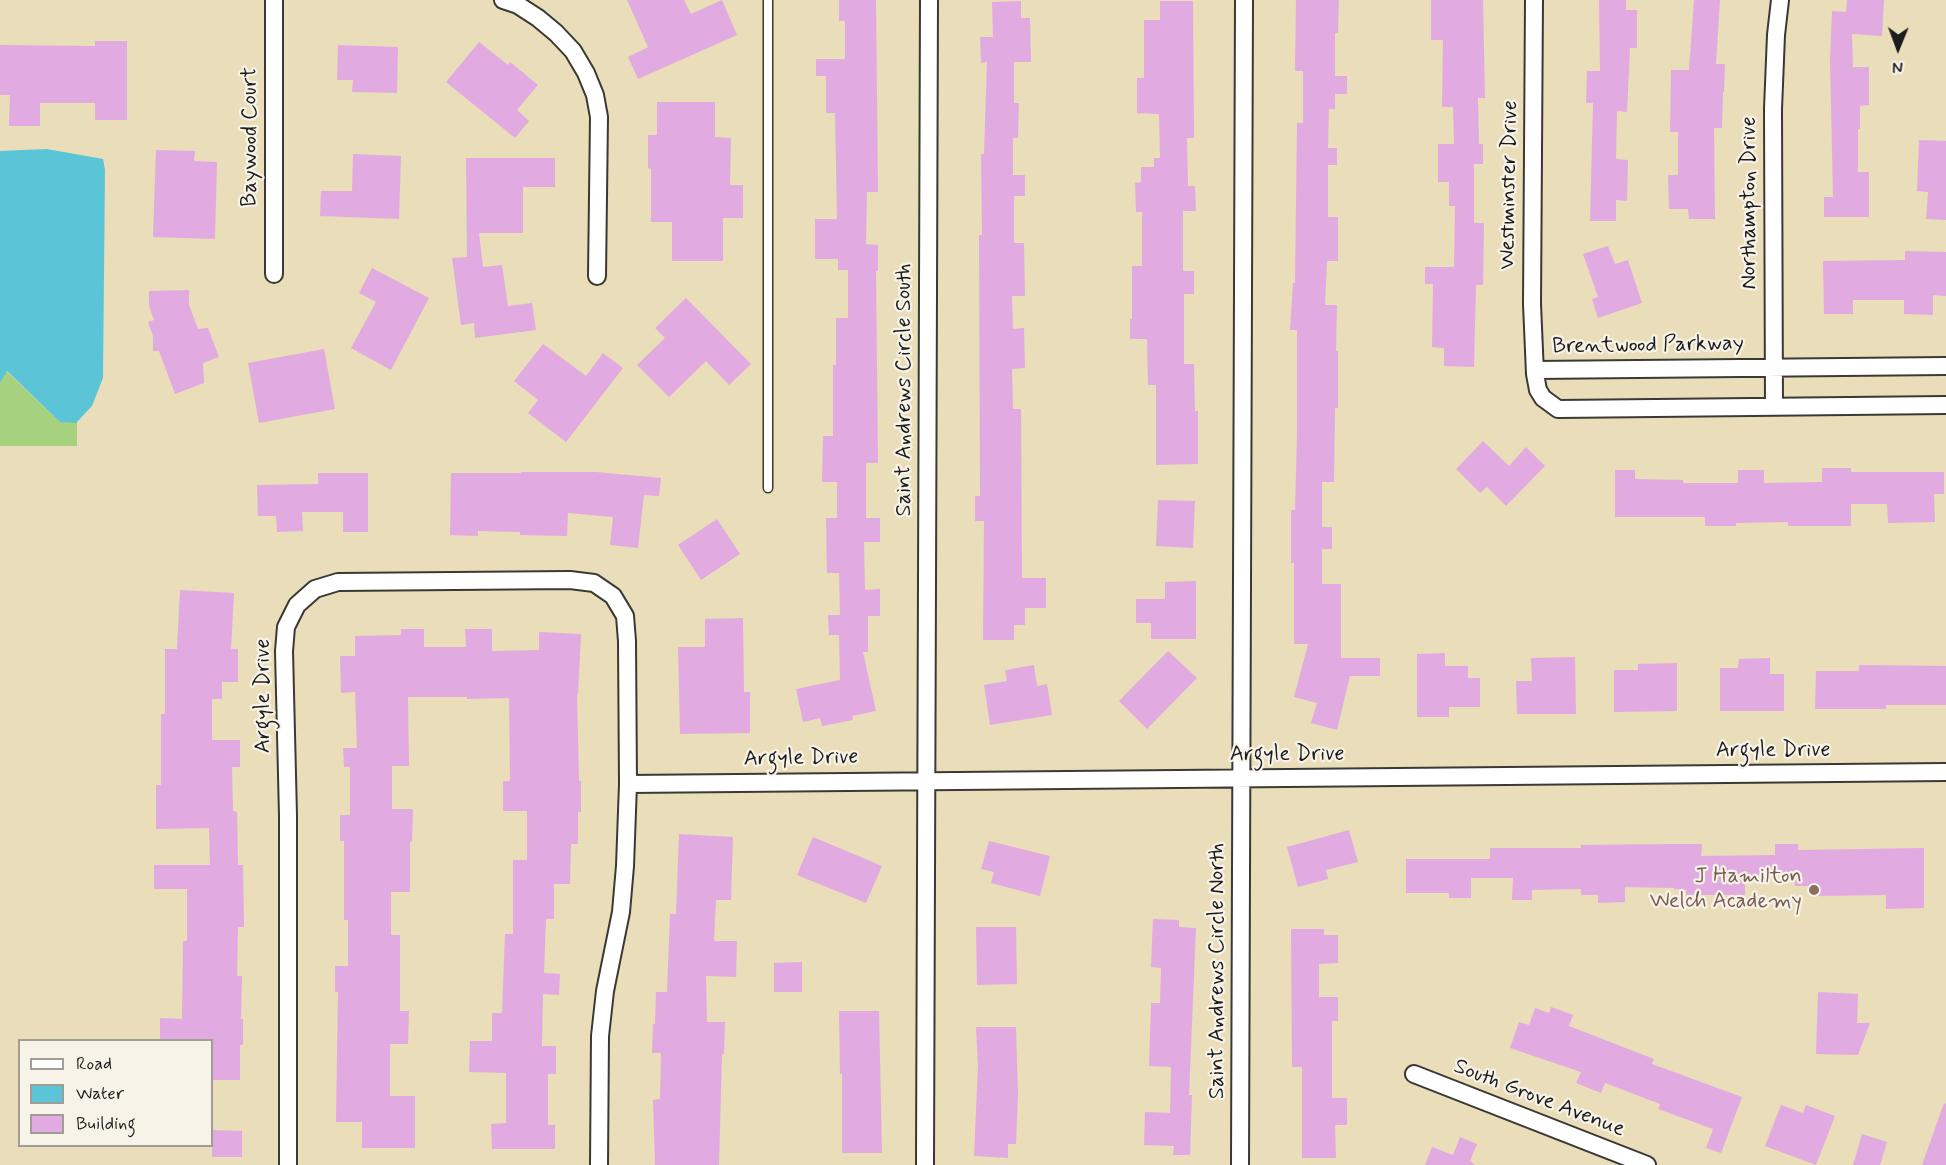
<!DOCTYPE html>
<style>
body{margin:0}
#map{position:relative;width:1946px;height:1165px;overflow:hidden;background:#eaddb9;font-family:Mynerve,sans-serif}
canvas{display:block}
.legend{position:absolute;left:18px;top:1039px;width:195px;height:108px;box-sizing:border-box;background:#f7f3e8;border:2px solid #9f9d96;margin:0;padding:8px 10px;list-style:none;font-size:18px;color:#1c1c1c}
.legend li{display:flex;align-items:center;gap:12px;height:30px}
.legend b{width:30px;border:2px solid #9f9d96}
.north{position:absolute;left:1868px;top:18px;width:60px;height:60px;-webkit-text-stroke:4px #f7f3e8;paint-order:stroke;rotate:181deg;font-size:16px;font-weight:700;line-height:24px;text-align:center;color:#1c1c1c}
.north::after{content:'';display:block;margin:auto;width:21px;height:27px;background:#1c1c1c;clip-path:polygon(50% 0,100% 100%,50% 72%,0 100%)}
</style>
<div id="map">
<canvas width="1946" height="1165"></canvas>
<ul class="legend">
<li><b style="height:8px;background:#fff"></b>Road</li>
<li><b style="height:16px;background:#5bc5d7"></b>Water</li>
<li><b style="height:16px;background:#e1aae1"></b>Building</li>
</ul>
<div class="north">N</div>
</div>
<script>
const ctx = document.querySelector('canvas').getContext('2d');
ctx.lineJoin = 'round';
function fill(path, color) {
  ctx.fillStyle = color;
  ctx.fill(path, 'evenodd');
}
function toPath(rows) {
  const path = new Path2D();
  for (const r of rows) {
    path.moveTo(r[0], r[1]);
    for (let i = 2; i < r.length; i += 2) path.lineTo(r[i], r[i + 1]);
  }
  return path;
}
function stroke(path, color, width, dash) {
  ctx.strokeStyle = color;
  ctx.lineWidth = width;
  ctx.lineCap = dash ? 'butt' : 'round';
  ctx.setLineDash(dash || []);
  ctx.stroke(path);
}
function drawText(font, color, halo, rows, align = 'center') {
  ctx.font = font + ' Mynerve,sans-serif';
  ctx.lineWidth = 4.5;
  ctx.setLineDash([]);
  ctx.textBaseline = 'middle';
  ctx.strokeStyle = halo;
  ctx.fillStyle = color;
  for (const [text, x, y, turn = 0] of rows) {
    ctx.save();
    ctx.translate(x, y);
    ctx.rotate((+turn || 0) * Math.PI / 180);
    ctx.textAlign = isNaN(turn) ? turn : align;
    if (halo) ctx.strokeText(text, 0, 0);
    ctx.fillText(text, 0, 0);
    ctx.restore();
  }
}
fill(toPath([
 [6,371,60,422,77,421,77,446,0,446,0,383]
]), '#a6d27f');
fill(toPath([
 [47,149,103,159,105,170,103,378,92,406,76,423,60,422,7,371,0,383,0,151]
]), '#5bc5d7');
fill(toPath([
 [627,0,684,0,691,14,722,0,737,35,638,79,628,57,648,47],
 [839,0,876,0,878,192,867,192,866,244,878,245,878,271,876,271,878,463,866,463,866,518,880,518,880,542,864,542,865,590,880,589,880,616,868,616,868,652,863,652,876,711,852,716,853,720,822,726,820,718,803,722,796,689,840,680,839,635,829,635,828,615,840,615,839,573,827,573,826,518,837,518,837,482,822,482,823,436,833,436,833,365,836,365,836,318,848,318,848,270,838,270,838,259,815,259,815,219,837,219,835,113,826,113,826,76,816,76,816,59,845,59,845,21,839,21],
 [1296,0,1339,0,1338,33,1335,33,1335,76,1347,76,1347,94,1335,94,1335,109,1329,109,1328,148,1337,148,1337,165,1328,165,1328,217,1338,217,1338,261,1327,261,1325,305,1337,305,1336,351,1338,351,1338,408,1335,408,1334,482,1322,482,1322,527,1332,527,1332,549,1322,549,1322,584,1341,584,1341,658,1380,658,1380,676,1350,676,1337,730,1311,723,1317,703,1294,697,1308,644,1294,644,1294,563,1291,563,1291,510,1295,510,1297,437,1297,330,1290,330,1293,283,1295,283,1297,123,1303,123,1303,71,1295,71],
 [1431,0,1483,0,1485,98,1478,98,1479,144,1483,144,1483,164,1474,164,1474,223,1484,223,1483,285,1476,285,1474,367,1444,366,1444,348,1432,347,1433,284,1425,284,1425,267,1454,267,1455,206,1449,206,1449,182,1438,182,1438,144,1454,144,1453,107,1442,107,1443,40,1431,40],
 [1599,0,1626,0,1626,10,1637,10,1637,48,1630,48,1627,112,1617,111,1616,159,1628,160,1627,201,1616,200,1616,221,1590,221,1593,103,1586,103,1587,71,1600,71],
 [1694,0,1720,0,1716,64,1725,64,1724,92,1723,92,1722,128,1714,128,1715,219,1689,219,1688,209,1669,209,1668,175,1678,175,1678,132,1670,132,1671,70,1689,70],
 [1847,0,1884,0,1882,36,1852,34,1853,67,1869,67,1869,105,1860,106,1860,129,1858,129,1858,172,1869,172,1869,217,1824,217,1824,197,1833,197,1830,60,1832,11,1846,12],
 [1021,1,1021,18,1030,18,1031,62,1014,62,1014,103,1019,103,1018,138,1013,138,1013,175,1025,175,1025,196,1014,196,1014,243,1024,243,1025,296,1012,296,1013,329,1024,328,1025,368,1012,369,1013,409,1021,409,1022,578,1046,578,1046,608,1025,608,1025,625,1014,625,1014,640,983,640,984,521,975,521,975,496,980,496,979,235,982,235,981,154,984,154,987,62,981,63,980,37,993,37,992,2],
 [1160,1,1193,1,1194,138,1187,138,1188,186,1195,186,1196,211,1183,211,1183,271,1194,271,1194,294,1184,294,1184,364,1194,364,1195,411,1198,411,1198,464,1156,465,1156,385,1148,385,1147,339,1130,339,1130,319,1132,319,1132,266,1142,266,1142,212,1136,212,1135,183,1141,182,1141,167,1154,167,1154,158,1160,158,1159,114,1137,113,1137,78,1144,78,1144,20,1160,20],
 [95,41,127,41,127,120,95,120,95,103,40,103,40,126,9,126,10,95,0,95,0,45,95,46],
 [479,42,508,65,510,62,538,85,517,110,529,121,515,138,446,82],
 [338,45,398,47,397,93,352,92,353,80,337,80],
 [657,102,715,102,715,137,731,138,730,185,743,185,743,218,723,218,723,261,672,261,672,222,651,222,651,169,648,168,648,135,657,135],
 [1919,140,1946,141,1946,220,1926,219,1928,192,1917,191],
 [156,150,195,151,194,161,217,162,215,239,153,237],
 [353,154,401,156,399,219,320,216,321,191,352,191],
 [466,158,555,158,555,187,523,187,523,233,479,233,483,267,502,265,508,306,532,303,536,330,475,338,474,323,461,325,452,258,467,257],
 [1608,246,1615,264,1628,260,1642,303,1598,318,1592,299,1598,297,1583,254],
 [1905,251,1946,252,1946,296,1933,295,1933,315,1904,314,1904,300,1853,300,1853,314,1824,314,1823,261,1905,260],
 [372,268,429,298,391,370,351,348,376,302,359,293],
 [189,290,189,305,198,329,208,328,219,357,203,363,204,383,175,394,159,351,153,351,153,336,148,322,154,320,149,306,149,291],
 [686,298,751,364,729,385,706,361,669,397,637,365,665,338,655,328],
 [543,344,586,376,603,353,623,368,566,442,528,413,538,400,514,381],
 [324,349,335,409,259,423,248,363],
 [1483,441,1509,466,1526,447,1545,466,1506,506,1487,487,1480,493,1456,469],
 [1822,468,1851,468,1851,472,1944,472,1944,494,1934,494,1935,522,1888,523,1887,504,1851,504,1851,526,1788,526,1788,522,1736,523,1736,526,1705,526,1705,517,1615,517,1615,470,1635,470,1635,479,1683,480,1683,483,1738,483,1738,470,1764,470,1764,483,1822,482],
 [521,472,596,472,661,478,659,496,644,495,638,548,610,545,613,517,568,513,567,536,520,535,520,532,478,531,478,536,450,535,451,473,521,473],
 [318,473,368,473,368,532,343,532,343,512,302,512,303,531,277,532,276,516,258,516,257,485,318,484],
 [1158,500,1195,501,1193,548,1156,546],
 [717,519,740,554,701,580,678,545],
 [1196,581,1196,639,1151,639,1151,623,1136,623,1136,599,1165,599,1165,582],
 [180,590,234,593,231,649,238,649,238,682,222,682,222,699,212,699,212,740,240,740,240,767,232,767,233,811,237,812,238,865,243,865,244,927,238,927,237,976,242,976,241,1019,243,1019,243,1045,240,1045,240,1080,212,1080,212,1041,160,1041,160,1018,182,1019,183,941,187,941,187,889,154,889,154,865,210,865,209,828,156,829,156,785,161,785,161,714,165,714,165,649,177,649],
 [743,618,744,692,750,692,750,733,680,734,678,647,705,647,705,619],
 [401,629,424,629,424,647,466,647,465,629,492,629,492,651,539,650,539,632,581,634,578,694,577,694,579,781,581,781,581,812,578,812,578,844,571,844,570,884,554,884,554,919,546,919,544,973,560,974,559,995,543,994,542,1046,556,1046,556,1074,548,1074,548,1125,555,1125,555,1149,492,1149,491,1124,506,1123,506,1073,469,1072,470,1041,492,1041,492,1013,502,1013,505,934,513,934,513,860,527,860,527,811,503,811,503,781,510,781,509,698,467,699,467,697,408,697,409,766,392,766,392,809,413,809,412,842,410,842,410,892,391,892,391,935,400,935,400,1011,409,1011,408,1044,390,1044,390,1096,415,1096,415,1148,362,1148,362,1122,336,1122,338,992,335,992,335,966,348,966,348,920,344,920,344,841,340,841,340,815,350,815,350,767,344,767,343,748,357,748,355,692,341,693,340,656,355,656,355,636,401,635],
 [1168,651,1197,678,1147,729,1119,701],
 [1445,653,1445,666,1468,666,1468,678,1480,678,1480,707,1449,707,1449,717,1417,717,1417,654],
 [1575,657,1576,714,1517,714,1516,681,1532,681,1531,658],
 [1770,658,1770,674,1784,674,1784,711,1720,711,1720,668,1738,668,1739,659],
 [1677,663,1677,711,1614,712,1614,670,1638,670,1638,664],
 [1034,665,1037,686,1047,684,1052,715,990,725,984,685,1007,681,1005,670],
 [1859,665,1946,666,1946,705,1886,705,1886,709,1815,709,1816,671,1859,671],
 [1349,830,1358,862,1326,870,1328,879,1298,887,1287,847],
 [679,834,733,837,731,900,716,900,714,941,737,941,736,977,706,976,707,1022,725,1022,724,1054,722,1054,719,1165,655,1165,653,1100,660,1099,661,1053,652,1053,653,1024,655,1024,656,992,667,992,670,914,676,914],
 [813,837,882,866,866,903,797,875],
 [989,841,1050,856,1040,896,991,883,994,872,981,869],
 [1673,844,1702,844,1701,856,1775,855,1775,844,1798,844,1798,850,1924,848,1924,908,1886,909,1886,895,1816,896,1816,886,1795,886,1794,875,1745,875,1745,895,1686,895,1686,890,1674,889,1674,888,1625,887,1625,902,1598,903,1598,895,1581,895,1581,889,1532,890,1532,900,1512,900,1513,878,1471,878,1471,898,1449,898,1449,893,1406,893,1406,859,1490,859,1490,848,1581,848,1581,845],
 [1153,919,1179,920,1179,927,1196,928,1189,1095,1192,1095,1190,1155,1173,1155,1174,1146,1144,1145,1145,1112,1170,1113,1171,1067,1149,1066,1151,1003,1160,1003,1161,968,1151,967],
 [976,927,1016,927,1017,984,977,985],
 [1291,929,1324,929,1324,935,1338,935,1338,963,1319,964,1319,997,1338,997,1338,1021,1332,1021,1332,1098,1347,1098,1347,1125,1335,1125,1336,1158,1302,1158,1302,1067,1292,1067],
 [802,962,802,992,774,992,774,963],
 [1818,992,1858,994,1857,1023,1870,1023,1858,1055,1816,1054],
 [1551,1007,1573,1015,1569,1026,1654,1059,1652,1064,1742,1097,1721,1153,1706,1148,1713,1129,1658,1109,1660,1104,1605,1083,1601,1093,1576,1083,1581,1072,1510,1048,1519,1022,1529,1025,1535,1008,1549,1013],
 [839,1011,879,1011,882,1153,842,1153,842,1074,840,1074],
 [976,1027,1016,1027,1018,1094,1016,1144,1008,1144,1008,1158,974,1156,978,1065],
 [1944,1103,1946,1104,1946,1165,1922,1165],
 [1781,1105,1803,1113,1806,1105,1835,1116,1816,1165,1765,1146],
 [212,1130,242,1131,242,1157,212,1157],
 [1862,1134,1887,1142,1880,1165,1853,1165],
 [1460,1137,1477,1144,1470,1161,1475,1165,1425,1165,1432,1147,1453,1155]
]), '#e1aae1');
const service = toPath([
 [768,0,768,488]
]);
const minor = toPath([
 [503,0,518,5,538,18,556,33,573,51,586,73,595,95,599,117,597,276],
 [1534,0,1532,304,1535,374,1538,390,1543,398,1558,409,1946,405],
 [274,274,274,0],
 [1535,370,1946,366],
 [1774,407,1773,109,1776,35,1780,0],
 [628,784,1946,772],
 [1414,1074,1647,1165],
 [288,1165,288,816,284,651,286,627,297,605,315,589,338,582,570,580,594,583,613,596,625,616,627,641,628,784,625,866,621,912,605,991,600,1036,599,1165],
 [925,1165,929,0],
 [1240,1165,1244,0]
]);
stroke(service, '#3b3934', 11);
stroke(minor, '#3b3934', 20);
stroke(service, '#fff', 8);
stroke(minor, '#fff', 16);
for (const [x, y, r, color] of [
 [1814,890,6,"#8d6e63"]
]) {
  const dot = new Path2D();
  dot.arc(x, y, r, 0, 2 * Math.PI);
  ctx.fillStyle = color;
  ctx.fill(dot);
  stroke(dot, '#f7f3e8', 2);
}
drawText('22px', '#1c1c1c', '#f7f3e8', [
 ["Baywood Court",251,137,-90],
 ["Westminster Drive",1510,185,-89],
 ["Northampton Drive",1750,203,-90],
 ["Brentwood Parkway",1648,346,-1],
 ["Saint Andrews Circle South",905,390,-90],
 ["Argyle Drive",264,696,-90],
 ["Argyle Drive",1773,751],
 ["Argyle Drive",1287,755],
 ["Argyle Drive",801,759,-1],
 ["Saint Andrews Circle North",1218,971,-90],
 ["South Grove Avenue",1539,1099,21]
]);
drawText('22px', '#785e54', '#f7f3e8', [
 ["J Hamilton",1802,877],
 ["Welch Academy",1802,902]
], 'right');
</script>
